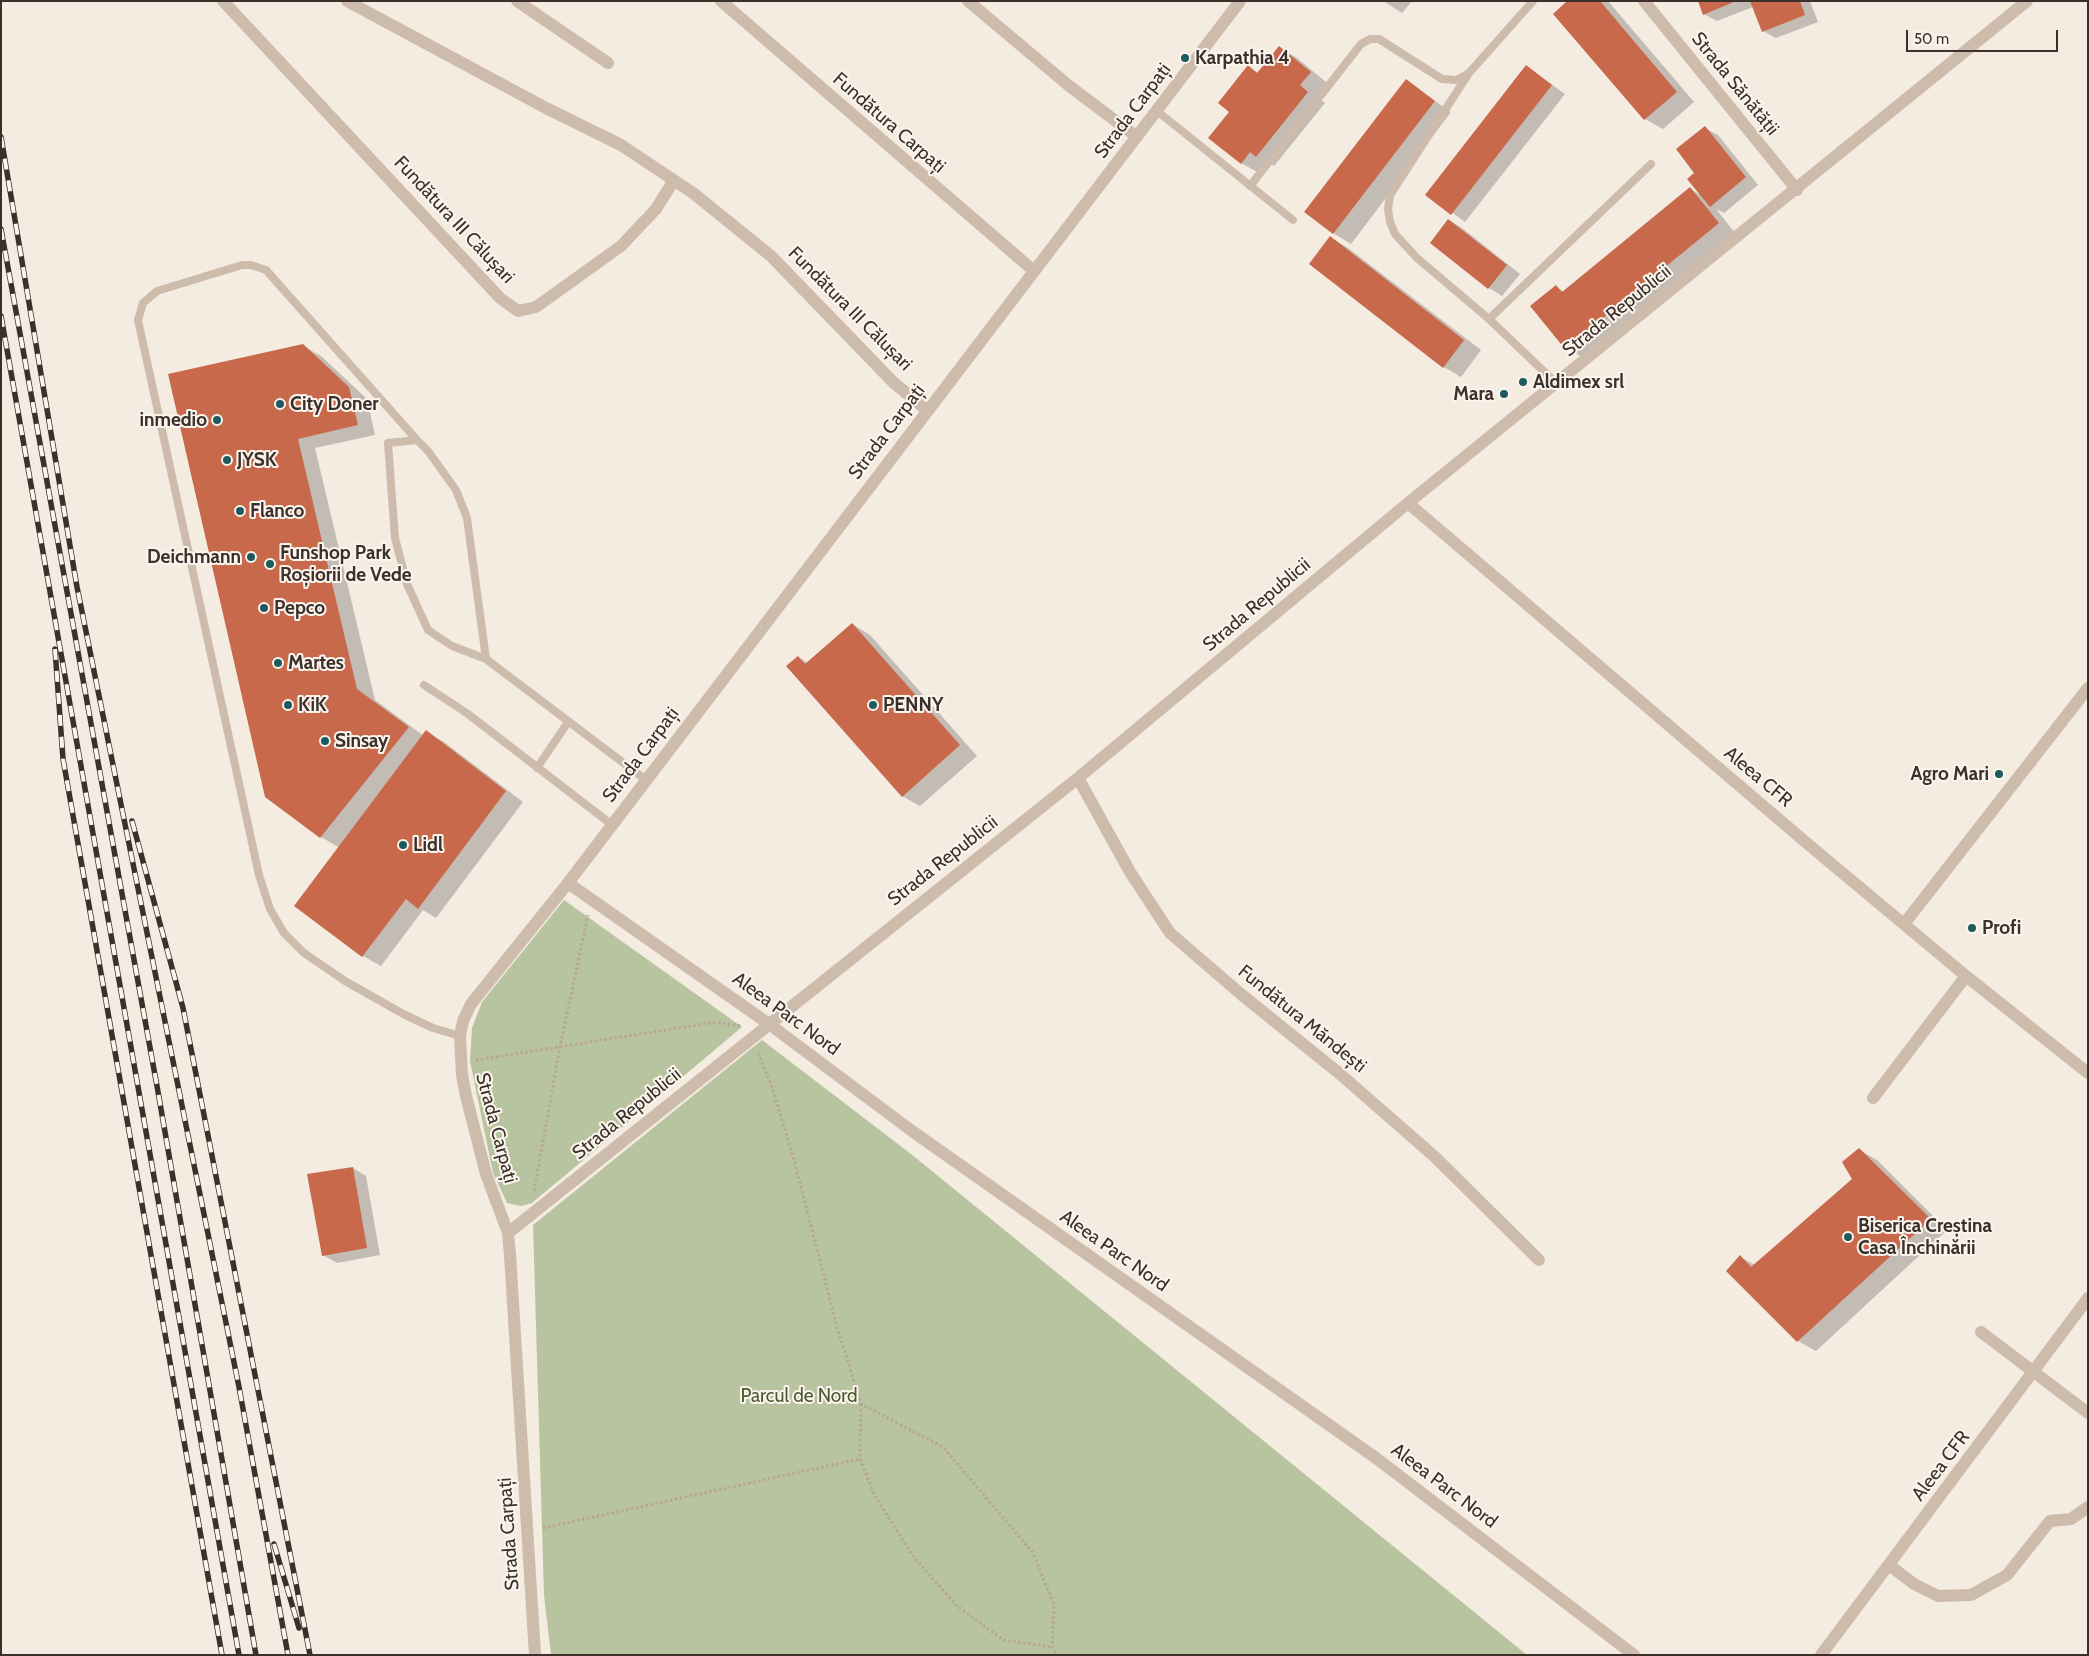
<!DOCTYPE html>
<meta charset="utf-8">
<style>
body{margin:0}
#map{position:relative;width:2089px;height:1656px;overflow:hidden;background:#f4ebe1;font-family:Cabin,sans-serif}
canvas{display:block}
.frame{position:absolute;inset:0;border:2px solid #3b302b;pointer-events:none}
.scale{position:absolute;left:1906px;top:30px;width:152px;height:22px;box-sizing:border-box;border:2px solid #3b302b;border-top:0;padding-left:6px;font-size:15px;line-height:18px;white-space:nowrap;color:#3b302b;-webkit-text-stroke:4px #fbf5ee;paint-order:stroke}
</style>
<div id="map">
<canvas width="2089" height="1656"></canvas>
<div class="frame"></div>
<div class="scale">50 m</div>
</div>
<script>
const ctx = document.querySelector('canvas').getContext('2d');
ctx.lineJoin = 'round';
function fill(path, color) {
  ctx.fillStyle = color;
  ctx.fill(path, 'evenodd');
}
function toPath(rows) {
  const path = new Path2D();
  for (const r of rows) {
    path.moveTo(r[0], r[1]);
    for (let i = 2; i < r.length; i += 2) path.lineTo(r[i], r[i + 1]);
  }
  return path;
}
function stroke(path, color, width, dash) {
  ctx.strokeStyle = color;
  ctx.lineWidth = width;
  ctx.lineCap = dash ? 'butt' : 'round';
  ctx.setLineDash(dash || []);
  ctx.stroke(path);
}
function drawText(font, color, halo, rows, align = 'center') {
  ctx.font = font + ' Cabin,sans-serif';
  ctx.lineWidth = 4;
  ctx.setLineDash([]);
  ctx.textBaseline = 'middle';
  ctx.strokeStyle = halo;
  ctx.fillStyle = color;
  for (const [text, x, y, turn = 0] of rows) {
    ctx.save();
    ctx.translate(x, y);
    ctx.rotate((+turn || 0) * Math.PI / 180);
    ctx.textAlign = isNaN(turn) ? turn : align;
    if (halo) ctx.strokeText(text, 0, 0);
    ctx.fillText(text, 0, 0);
    ctx.restore();
  }
}
fill(toPath([
 [564,900,742,1027,532,1203,521,1206,507,1203,493,1173,470,1061,472,1028,482,1002],
 [762,1040,911,1154,1527,1655,551,1655,544,1595,533,1225]
]), '#b8c4a0');
fill(toPath([
 [1383,1,1412,1,1402,13],
 [1569,1,1608,1,1694,102,1663,129,1645,119],
 [1699,1,1810,1,1818,22,1776,38,1763,31,1753,7,1717,21,1704,14],
 [1279,47,1297,58,1327,83,1316,96,1325,103,1274,166,1268,162,1259,173,1241,163,1231,112,1248,67,1258,73],
 [1526,66,1565,94,1465,222,1427,194],
 [1406,81,1451,112,1351,244,1333,233],
 [1705,128,1718,135,1758,185,1724,213,1716,209,1736,234,1584,358,1566,348,1556,287,1564,292,1690,189,1703,196,1696,173],
 [1449,220,1462,228,1520,274,1502,296,1489,288,1431,243],
 [1331,238,1348,248,1481,350,1461,377,1444,367],
 [303,346,321,356,367,399,375,435,315,448,375,700,424,736,426,732,444,742,523,802,436,918,423,910,381,966,363,956,296,905,340,848,321,837,266,796],
 [852,624,870,635,977,756,920,806,902,796,798,657,808,663],
 [1859,1150,1877,1160,1947,1230,1816,1351,1798,1341,1740,1257,1755,1265,1853,1179],
 [353,1168,366,1176,380,1255,337,1263,323,1255]
]), '#0003');
fill(toPath([
 [1567,1,1600,1,1677,92,1644,120,1553,14],
 [1698,1,1736,1,1703,15],
 [1750,1,1800,1,1805,15,1762,32],
 [1279,46,1311,72,1300,85,1308,92,1256,157,1250,152,1241,164,1208,138,1229,112,1218,103,1248,65,1257,73],
 [1526,65,1552,85,1451,215,1425,195],
 [1406,79,1435,101,1333,234,1304,212],
 [1705,126,1746,177,1710,207,1687,179,1694,173,1676,149],
 [1690,187,1719,223,1565,349,1530,306,1556,285,1562,292],
 [1448,219,1507,265,1488,289,1430,243],
 [1330,236,1464,340,1443,368,1309,264],
 [303,344,349,387,358,425,298,439,357,689,409,727,320,838,265,797,168,374],
 [852,623,960,745,902,797,786,666,798,656,805,664],
 [426,730,506,791,418,909,406,899,362,957,294,906],
 [1859,1148,1931,1219,1797,1342,1726,1271,1740,1255,1751,1267,1852,1179,1842,1162],
 [353,1167,367,1248,322,1256,307,1174]
]), '#c8694b');
stroke(toPath([
 [758,1053,772,1087,794,1160,837,1327,861,1404,943,1447,1033,1553,1054,1605,1052,1647,1058,1655],
 [476,1060,716,1022,741,1026],
 [534,1191,560,1047,588,915],
 [861,1404,860,1459,874,1494,912,1555,956,1605,1003,1640,1052,1647],
 [543,1528,860,1459]
]), '#b9a596', 3, [2.5, 2.5]);
stroke(toPath([
 [1469,73,1390,195,1388,209,1390,222,1395,234,1417,258,1489,319,1557,384],
 [1157,111,1293,220],
 [1250,186,1361,44,1370,39,1379,39,1442,79,1457,80,1469,73,1533,1],
 [1489,319,1651,164],
 [417,440,266,270,251,265,242,265,157,291,143,303,138,320,259,875,270,909,284,933,304,953,345,981,405,1015,433,1028,460,1036],
 [486,659,452,646,428,630,407,584,395,538,388,443,417,440,428,451,456,490,467,518,486,659,646,780],
 [424,685,468,714,611,824],
 [537,768,568,722]
]), '#cdbbac', 8);
stroke(toPath([
 [223,1,500,298,518,311,536,307,621,246,656,209,674,180],
 [347,1,546,108,621,145,693,193,771,256,893,382,927,410],
 [517,1,608,63],
 [721,1,1034,271],
 [968,1,1068,85,1137,137],
 [1644,1,1797,190],
 [1408,503,1809,845,1966,976,2088,1073],
 [1078,778,1130,872,1170,933,1242,995,1340,1074,1435,1157,1539,1260],
 [1904,924,2088,688],
 [1873,1098,1966,976],
 [508,1233,1078,778,1408,503,2027,1],
 [1981,1332,2088,1413],
 [1889,1565,1914,1584,1938,1596,1971,1595,2007,1575,2050,1521,2071,1519,2088,1507],
 [535,1655,510,1255,508,1233,486,1174,466,1096,462,1075,460,1036,463,1021,471,1004,568,883],
 [1821,1655,2088,1298]
]), '#cdbbac', 12);
stroke(toPath([
 [1240,1,568,883,769,1024,912,1131,1376,1458,1634,1655]
]), '#cdbbac', 12);
const rail = toPath([
 [1,137,77,587,239,1387,288,1655],
 [1,229,157,1086,256,1655],
 [1,316,239,1655],
 [55,649,63,759,222,1655],
 [132,821,183,1008,310,1655],
 [274,1544,299,1628]
]);
stroke(rail, '#3b302b', 5.5);
stroke(rail, '#fbf5ee', 4, [11]);
for (const [x, y, r, color] of [
 [1185,58,5,"#1f5a5e"],
 [1523,382,5,"#1f5a5e"],
 [1504,394,5,"#1f5a5e"],
 [280,404,5,"#1f5a5e"],
 [217,420,5,"#1f5a5e"],
 [227,460,5,"#1f5a5e"],
 [240,511,5,"#1f5a5e"],
 [251,557,5,"#1f5a5e"],
 [270,564,5,"#1f5a5e"],
 [264,608,5,"#1f5a5e"],
 [278,663,5,"#1f5a5e"],
 [288,705,5,"#1f5a5e"],
 [873,705,5,"#1f5a5e"],
 [325,741,5,"#1f5a5e"],
 [1999,774,5,"#1f5a5e"],
 [403,845,5,"#1f5a5e"],
 [1972,928,5,"#1f5a5e"],
 [1848,1237,5,"#1f5a5e"]
]) {
  const dot = new Path2D();
  dot.arc(x, y, r, 0, 2 * Math.PI);
  ctx.fillStyle = color;
  ctx.fill(dot);
  stroke(dot, '#fbf5ee', 2);
}
drawText('bold 19px', '#3b302b', '#fbf5ee', [
 ["Karpathia 4",1195,58],
 ["Aldimex srl",1533,382],
 ["Mara",1494,394,"right"],
 ["City Doner",290,404],
 ["inmedio",207,420,"right"],
 ["JYSK",237,460],
 ["Flanco",250,511],
 ["Funshop Park",280,553],
 ["Roșiorii de Vede",280,575],
 ["Deichmann",241,557,"right"],
 ["Pepco",274,608],
 ["Martes",288,663],
 ["KiK",298,705],
 ["PENNY",883,705],
 ["Sinsay",335,741],
 ["Agro Mari",1989,774,"right"],
 ["Lidl",413,845],
 ["Profi",1982,928],
 ["Biserica Creștina",1858,1226],
 ["Casa Închinării",1858,1248]
], 'left');
drawText('19px', '#3b302b', '#fbf5ee', [
 ["Strada Sănătății",1735,84,51],
 ["Strada Carpați",1133,111,-53],
 ["Fundătura Carpați",889,123,41],
 ["Fundătura III Călușari",454,220,47],
 ["Fundătura III Călușari",850,309,45],
 ["Strada Republicii",1617,311,-39],
 ["Strada Carpați",887,432,-53],
 ["Strada Republicii",1257,605,-40],
 ["Strada Carpați",641,755,-53],
 ["Aleea CFR",1758,777,40],
 ["Strada Republicii",943,861,-38],
 ["Aleea Parc Nord",786,1014,36],
 ["Fundătura Măndești",1302,1019,39],
 ["Strada Republicii",627,1114,-39],
 ["Strada Carpați",496,1128,75],
 ["Aleea Parc Nord",1114,1251,35],
 ["Aleea CFR",1941,1466,-53],
 ["Aleea Parc Nord",1444,1486,37],
 ["Strada Carpați",509,1534,-94]
]);
drawText('19px', '#4a5a2e', '#fbf5ee', [
 ["Parcul de Nord",799,1396]
]);
</script>
